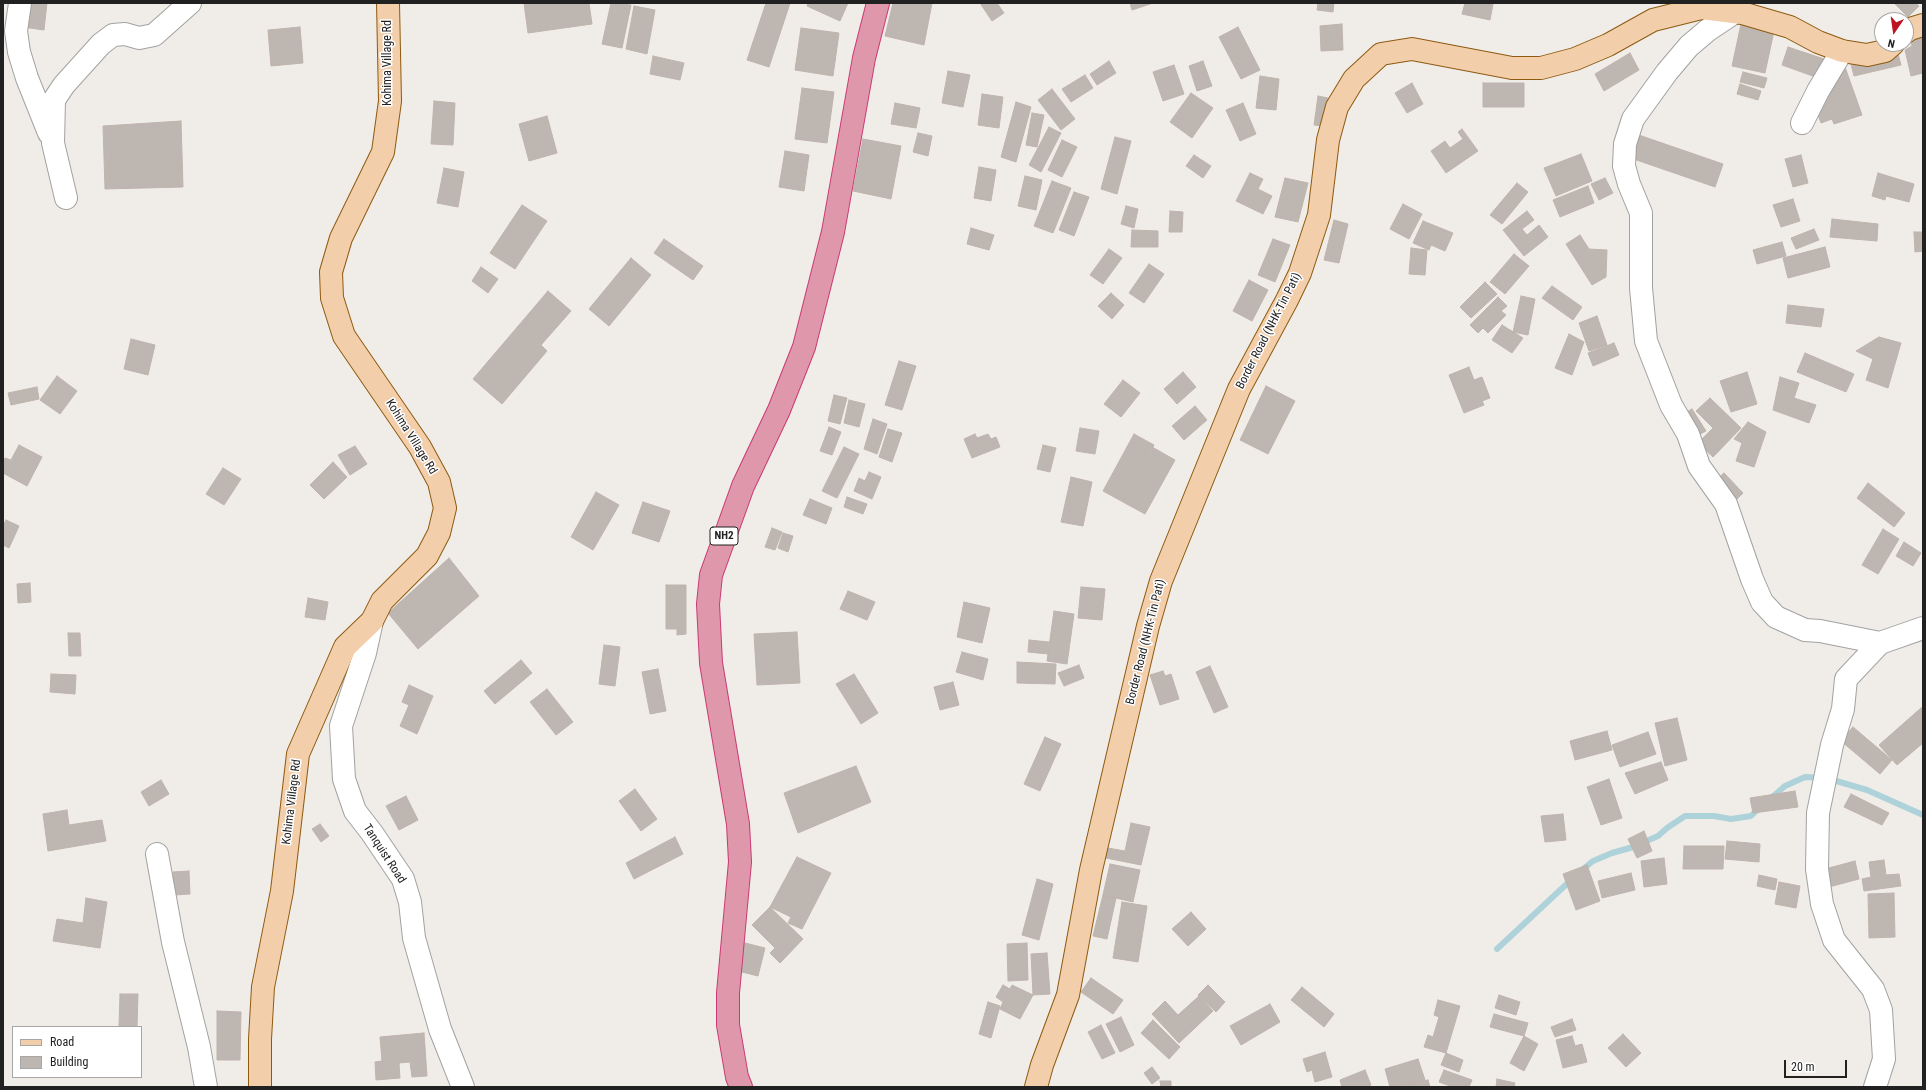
<!DOCTYPE html>
<style>
body{margin:0}
#map{position:relative;width:1926px;height:1090px;overflow:hidden;background:#f0ede8;font-family:"Roboto Condensed",sans-serif}
canvas{display:block}
.frame{position:absolute;inset:0;border:4px solid #212121;pointer-events:none}
.legend{position:absolute;left:12px;top:1026px;width:130px;height:52px;box-sizing:border-box;background:#fff;border:1px solid #a6a6a6;margin:0;padding:5px 7px;list-style:none;font-size:12px;color:#212121}
.legend li{display:flex;align-items:center;gap:8px;height:20px}
.legend b{width:20px;border:1px solid #a6a6a6}
.north{position:absolute;left:1874px;top:12px;width:40px;height:40px;box-sizing:border-box;background:#fff;border:1px solid #a6a6a6;border-radius:50%;rotate:193deg;font-size:11px;font-weight:700;line-height:16px;text-align:center;color:#212121}
.north::after{content:'';display:block;margin:auto;width:14px;height:18px;background:#bc1521;clip-path:polygon(50% 0,100% 100%,50% 72%,0 100%)}
.scale{position:absolute;left:1784px;top:1060px;width:63px;height:18px;box-sizing:border-box;border:2px solid #212121;border-top:0;padding-left:5px;font-size:12px;line-height:14px;white-space:nowrap;color:#212121;-webkit-text-stroke:3px #fff;paint-order:stroke}
</style>
<div id="map">
<canvas width="1926" height="1090"></canvas>
<div class="frame"></div>
<ul class="legend">
<li><b style="height:5px;background:#f3ceaa"></b>Road</li>
<li><b style="height:11px;background:#bdb6b1"></b>Building</li>
</ul>
<div class="north">N</div>
<div class="scale">20 m</div>
</div>
<script>
const ctx = document.querySelector('canvas').getContext('2d');
ctx.lineJoin = 'round';
function toPath(rows) {
  const path = new Path2D();
  for (const r of rows) {
    path.moveTo(r[0], r[1]);
    for (let i = 2; i < r.length; i += 2) path.lineTo(r[i], r[i + 1]);
  }
  return path;
}
function stroke(path, color, width, dash) {
  ctx.strokeStyle = color;
  ctx.lineWidth = width;
  ctx.lineCap = dash ? 'butt' : 'round';
  ctx.setLineDash(dash || []);
  ctx.stroke(path);
}
function fill(path, color) {
  ctx.fillStyle = color;
  ctx.fill(path, 'evenodd');
}
function drawText(font, color, halo, rows, align = 'center') {
  ctx.font = font + ' "Roboto Condensed",sans-serif';
  ctx.lineWidth = 3;
  ctx.setLineDash([]);
  ctx.textBaseline = 'middle';
  ctx.strokeStyle = halo;
  ctx.fillStyle = color;
  for (const [text, x, y, turn = 0] of rows) {
    ctx.save();
    ctx.translate(x, y);
    ctx.rotate((+turn || 0) * Math.PI / 180);
    ctx.textAlign = isNaN(turn) ? turn : align;
    if (halo) ctx.strokeText(text, 0, 0);
    ctx.fillText(text, 0, 0);
    ctx.restore();
  }
}
stroke(toPath([
 [1770,799,1785,786,1805,777,1826,778,1867,790,1923,815],
 [1582,870,1593,861,1612,853,1633,847,1658,836,1667,828,1685,816,1714,816,1731,819,1751,816,1758,809],
 [1497,949,1572,879]
]), '#add2d9', 6);
const building = toPath([
 [25,3,47,3,44,30,23,27,25,3],
 [524,3,589,3,592,24,528,33,524,3],
 [611,3,631,5,622,48,602,44,611,3],
 [766,3,790,3,769,67,747,60,766,3],
 [808,3,848,3,840,21,807,6,808,3],
 [893,3,932,3,924,45,885,36,893,3],
 [980,3,997,3,1004,13,992,21,980,3],
 [1130,3,1153,3,1132,10,1130,3],
 [1318,3,1334,3,1333,12,1317,10,1318,3],
 [1465,3,1493,4,1490,20,1462,14,1465,3],
 [1894,3,1915,3,1919,6,1908,17,1894,3],
 [634,6,655,10,647,54,626,49,634,6],
 [1342,24,1343,50,1321,51,1320,26,1342,24],
 [1741,24,1774,31,1765,73,1732,66,1741,24],
 [300,27,303,63,271,66,268,30,300,27],
 [1238,27,1260,70,1241,79,1219,37,1238,27],
 [801,28,839,33,833,76,795,70,801,28],
 [1923,34,1923,73,1911,76,1905,50,1912,46,1910,37,1923,34],
 [1788,47,1827,60,1821,79,1782,65,1788,47],
 [1897,50,1901,65,1854,76,1850,60,1897,50],
 [1630,53,1639,70,1604,91,1595,74,1630,53],
 [653,56,684,63,680,80,650,74,653,56],
 [1109,61,1116,73,1097,85,1090,74,1109,61],
 [1203,61,1212,86,1197,91,1189,66,1203,61],
 [1174,65,1184,94,1163,101,1153,72,1174,65],
 [1845,67,1862,115,1834,124,1832,119,1821,123,1814,104,1828,99,1824,84,1830,71,1845,67],
 [948,71,970,75,963,107,942,103,948,71],
 [1743,72,1767,78,1764,88,1740,82,1743,72],
 [1085,75,1093,88,1071,102,1062,89,1085,75],
 [1260,76,1279,79,1276,110,1256,108,1260,76],
 [1412,83,1423,104,1407,113,1395,93,1412,83],
 [1483,83,1524,83,1524,107,1483,107,1483,83],
 [1740,84,1761,91,1758,100,1737,94,1740,84],
 [802,88,834,92,827,143,795,139,802,88],
 [1052,89,1075,119,1061,130,1038,100,1052,89],
 [1191,93,1213,108,1192,138,1170,122,1191,93],
 [982,94,1003,97,999,128,978,125,982,94],
 [1318,96,1328,98,1324,126,1314,125,1318,96],
 [434,101,455,103,453,145,431,144,434,101],
 [1016,102,1031,107,1016,162,1001,157,1016,102],
 [895,103,920,108,916,128,891,124,895,103],
 [1243,103,1256,134,1240,141,1226,110,1243,103],
 [1032,113,1044,115,1037,147,1026,145,1032,113],
 [547,116,557,153,529,161,519,124,547,116],
 [181,121,183,187,105,189,103,126,181,121],
 [1049,127,1061,133,1041,172,1029,165,1049,127],
 [1462,129,1478,151,1446,173,1431,151,1445,141,1450,148,1463,139,1458,132,1462,129],
 [1630,132,1723,164,1715,187,1622,155,1630,132],
 [918,133,932,136,928,156,913,152,918,133],
 [1115,137,1131,141,1117,194,1101,189,1115,137],
 [863,139,901,146,891,199,853,191,863,139],
 [1062,140,1077,147,1062,177,1048,170,1062,140],
 [785,151,809,155,804,191,779,187,785,151],
 [1581,154,1592,181,1556,196,1544,168,1581,154],
 [1194,155,1211,166,1203,178,1186,166,1194,155],
 [1801,155,1808,183,1793,187,1785,159,1801,155],
 [979,167,996,170,991,201,974,198,979,167],
 [444,168,464,172,458,207,437,203,444,168],
 [1250,173,1263,179,1258,189,1272,196,1263,214,1236,201,1250,173],
 [1878,173,1914,184,1909,202,1886,196,1885,200,1872,196,1878,173],
 [1025,176,1042,180,1036,210,1018,206,1025,176],
 [1285,178,1308,183,1298,222,1275,217,1285,178],
 [1605,178,1613,193,1599,200,1591,184,1605,178],
 [1052,181,1071,188,1053,233,1034,226,1052,181],
 [1517,183,1528,192,1502,224,1490,215,1517,183],
 [1588,186,1594,203,1560,217,1553,200,1588,186],
 [1074,192,1089,197,1074,236,1059,230,1074,192],
 [1793,199,1800,221,1781,227,1773,205,1793,199],
 [1403,204,1422,214,1409,239,1390,229,1403,204],
 [522,205,547,221,515,269,490,253,522,205],
 [1126,206,1138,209,1134,228,1121,224,1126,206],
 [1170,211,1183,212,1182,232,1169,232,1170,211],
 [1527,211,1534,220,1522,229,1527,235,1539,225,1548,237,1524,256,1503,230,1527,211],
 [1832,219,1878,224,1877,241,1830,237,1832,219],
 [1334,220,1348,224,1339,263,1324,260,1334,220],
 [1423,221,1453,233,1445,251,1431,245,1429,250,1413,243,1423,221],
 [971,228,994,235,989,250,967,244,971,228],
 [1814,229,1819,240,1796,249,1791,238,1814,229],
 [1132,230,1158,231,1158,247,1131,247,1132,230],
 [1914,232,1923,232,1923,251,1915,252,1914,232],
 [1580,235,1589,249,1607,250,1606,277,1592,285,1566,244,1580,235],
 [664,239,703,266,693,280,654,253,664,239],
 [1273,239,1290,245,1275,282,1258,275,1273,239],
 [1782,242,1786,256,1757,264,1753,250,1782,242],
 [1825,247,1830,267,1788,278,1783,258,1825,247],
 [1411,248,1427,250,1425,275,1409,274,1411,248],
 [1109,249,1122,258,1103,284,1090,275,1109,249],
 [1514,254,1529,266,1505,294,1490,282,1514,254],
 [631,258,651,275,609,326,589,309,631,258],
 [1149,264,1164,274,1144,303,1129,293,1149,264],
 [481,267,498,279,488,293,472,281,481,267],
 [1249,280,1268,290,1252,321,1233,311,1249,280],
 [1485,282,1497,294,1471,318,1460,307,1485,282],
 [1552,286,1582,307,1573,320,1542,298,1552,286],
 [548,291,571,311,541,345,547,351,502,404,473,379,548,291],
 [1111,293,1124,305,1112,319,1098,306,1111,293],
 [1521,296,1535,299,1528,335,1513,332,1521,296],
 [1498,297,1507,306,1501,311,1506,315,1488,333,1483,328,1478,333,1470,325,1498,297],
 [1788,305,1824,309,1821,327,1786,323,1788,305],
 [1597,316,1607,345,1589,351,1579,323,1597,316],
 [1502,325,1523,338,1512,353,1492,340,1502,325],
 [1569,334,1584,342,1572,375,1555,368,1569,334],
 [1879,337,1901,343,1888,388,1866,380,1873,359,1856,351,1879,337],
 [131,339,155,345,148,375,124,369,131,339],
 [1614,343,1619,355,1593,366,1588,353,1614,343],
 [1805,353,1854,374,1846,392,1797,372,1805,353],
 [899,361,916,366,902,410,885,405,899,361],
 [1469,367,1474,380,1482,377,1490,398,1482,401,1484,405,1464,413,1449,375,1469,367],
 [1183,372,1196,387,1177,404,1164,389,1183,372],
 [1747,372,1757,404,1731,412,1720,381,1747,372],
 [57,376,77,391,60,414,40,400,57,376],
 [1780,377,1799,383,1794,398,1816,405,1809,423,1773,410,1780,377],
 [1123,380,1140,393,1121,417,1104,404,1123,380],
 [1266,386,1295,401,1268,454,1240,440,1266,386],
 [37,387,39,399,11,405,8,393,37,387],
 [834,395,847,398,840,424,828,421,834,395],
 [1710,398,1741,428,1713,457,1698,443,1713,428,1696,411,1710,398],
 [849,400,865,404,859,427,844,423,849,400],
 [1195,406,1207,420,1184,440,1172,426,1195,406],
 [1692,409,1706,431,1694,437,1681,415,1692,409],
 [873,419,887,424,877,454,864,449,873,419],
 [1748,422,1766,432,1754,467,1736,461,1742,443,1734,439,1748,422],
 [829,427,841,432,832,455,820,451,829,427],
 [1080,428,1099,431,1095,454,1076,451,1080,428],
 [888,429,902,433,892,462,879,457,888,429],
 [975,434,977,438,988,434,991,439,996,437,1000,447,972,458,964,439,975,434],
 [1134,434,1154,445,1123,502,1103,491,1134,434],
 [19,445,42,457,27,486,3,473,3,462,5,458,11,460,19,445],
 [1043,445,1056,448,1050,472,1037,469,1043,445],
 [355,446,367,464,350,475,338,455,355,446],
 [844,447,859,454,837,498,822,491,844,447],
 [1152,447,1175,460,1145,514,1123,502,1152,447],
 [333,462,347,477,324,499,310,485,333,462],
 [223,468,241,479,224,505,206,494,223,468],
 [869,472,881,477,872,499,854,491,859,478,865,481,869,472],
 [1724,473,1743,493,1730,506,1716,480,1724,473],
 [1071,477,1092,482,1083,526,1061,522,1071,477],
 [1868,483,1905,513,1894,527,1857,498,1868,483],
 [596,492,619,505,593,550,571,537,596,492],
 [847,497,867,504,863,514,844,507,847,497],
 [810,499,832,508,826,524,803,515,810,499],
 [643,502,670,511,659,542,632,533,643,502],
 [6,520,19,526,9,548,3,545,3,526,6,520],
 [772,528,782,532,775,550,765,547,772,528],
 [1883,529,1899,539,1878,574,1862,565,1883,529],
 [783,533,793,536,788,552,778,548,783,533],
 [1904,542,1921,553,1913,566,1896,556,1904,542],
 [449,558,479,596,418,649,388,613,449,558],
 [30,583,31,602,18,603,17,584,30,583],
 [666,585,686,585,686,634,677,635,677,629,666,629,666,585],
 [1081,587,1105,589,1102,620,1078,618,1081,587],
 [848,591,875,602,867,620,840,609,848,591],
 [308,598,328,602,325,620,305,617,308,598],
 [964,602,990,608,982,643,957,637,964,602],
 [1054,611,1074,614,1067,664,1047,661,1054,611],
 [797,632,800,683,757,685,754,634,797,632],
 [68,633,80,633,81,656,69,656,68,633],
 [1029,640,1049,642,1048,654,1028,652,1029,640],
 [604,645,620,647,615,686,599,684,604,645],
 [962,652,988,659,983,680,956,672,962,652],
 [521,660,532,673,495,704,484,691,521,660],
 [1017,662,1056,664,1055,684,1017,683,1017,662],
 [1079,665,1084,678,1064,686,1058,673,1079,665],
 [1210,666,1228,707,1214,713,1196,672,1210,666],
 [658,669,666,711,650,714,642,672,658,669],
 [1163,671,1165,676,1171,674,1179,699,1160,705,1150,675,1163,671],
 [51,674,76,675,75,694,50,692,51,674],
 [854,674,878,713,861,724,836,684,854,674],
 [953,682,959,705,940,710,934,687,953,682],
 [409,685,433,696,417,734,400,726,409,705,402,702,409,685],
 [547,689,573,722,556,735,530,702,547,689],
 [1921,708,1923,709,1923,743,1897,765,1879,745,1921,708],
 [1677,718,1687,760,1665,766,1655,723,1677,718],
 [1853,727,1892,760,1880,774,1841,741,1853,727],
 [1607,731,1612,750,1575,760,1570,741,1607,731],
 [1648,732,1656,754,1620,767,1612,745,1648,732],
 [1045,737,1061,744,1040,791,1024,784,1045,737],
 [1661,762,1668,780,1635,794,1625,773,1661,762],
 [856,766,871,802,798,833,784,793,856,766],
 [1609,779,1622,818,1601,825,1587,787,1609,779],
 [161,780,169,794,149,806,141,792,161,780],
 [635,789,657,819,641,831,619,801,635,789],
 [1795,791,1798,807,1753,813,1750,798,1795,791],
 [1851,794,1889,813,1882,825,1844,807,1851,794],
 [406,796,418,820,399,830,386,806,406,796],
 [67,810,69,825,102,820,106,841,48,851,43,814,67,810],
 [1563,814,1566,840,1545,842,1541,816,1563,814],
 [1131,823,1150,827,1141,865,1106,858,1108,848,1125,851,1131,823],
 [320,824,329,836,321,842,312,829,320,824],
 [1644,831,1652,851,1637,858,1628,839,1644,831],
 [675,837,683,854,634,879,626,863,675,837],
 [1727,841,1760,844,1759,862,1725,859,1727,841],
 [1684,846,1724,846,1723,869,1683,869,1684,846],
 [797,857,831,873,802,929,788,923,791,917,770,907,797,857],
 [1664,858,1667,884,1644,887,1641,861,1664,858],
 [1884,860,1886,875,1899,874,1901,886,1864,891,1862,879,1871,877,1869,862,1884,860],
 [1855,861,1859,879,1829,887,1825,869,1855,861],
 [1110,864,1140,870,1133,902,1103,895,1110,864],
 [1587,865,1600,901,1576,910,1563,874,1587,865],
 [189,871,190,894,175,895,173,872,189,871],
 [1631,873,1635,890,1602,898,1598,881,1631,873],
 [1759,875,1777,879,1775,890,1757,886,1759,875],
 [1037,879,1053,884,1039,940,1022,935,1037,879],
 [1779,882,1800,886,1796,908,1775,904,1779,882],
 [1894,893,1895,937,1869,938,1868,894,1894,893],
 [1103,895,1116,898,1107,939,1093,936,1103,895],
 [86,898,107,902,100,948,53,941,57,919,83,923,86,898],
 [1122,902,1147,906,1138,962,1113,958,1122,902],
 [770,907,803,939,780,963,770,953,775,948,752,925,770,907],
 [1191,912,1206,929,1188,946,1172,929,1191,912],
 [741,942,765,948,758,976,734,970,741,942],
 [1027,943,1028,980,1008,981,1007,944,1027,943],
 [1047,953,1050,994,1033,995,1031,954,1047,953],
 [1091,978,1123,1000,1113,1014,1081,992,1091,978],
 [1003,985,1010,989,1012,985,1033,995,1020,1019,1000,1009,1003,1002,996,997,1003,985],
 [1208,985,1225,1002,1216,1012,1198,995,1208,985],
 [1302,987,1334,1014,1324,1027,1291,1000,1302,987],
 [120,994,138,994,137,1026,119,1026,120,994],
 [1499,995,1520,1002,1516,1015,1495,1008,1499,995],
 [1199,996,1213,1011,1179,1043,1152,1014,1165,1001,1178,1015,1199,996],
 [1438,1000,1460,1006,1446,1053,1424,1047,1428,1035,1433,1037,1439,1017,1434,1015,1438,1000],
 [988,1002,1000,1006,991,1038,979,1034,988,1002],
 [1270,1004,1280,1022,1241,1045,1230,1026,1270,1004],
 [217,1011,241,1012,240,1060,217,1060,217,1011],
 [1494,1014,1528,1023,1524,1036,1490,1027,1494,1014],
 [1121,1017,1134,1045,1120,1052,1106,1024,1121,1017],
 [1572,1019,1576,1030,1555,1037,1551,1027,1572,1019],
 [1153,1020,1180,1047,1169,1059,1141,1033,1153,1020],
 [1101,1025,1115,1053,1102,1059,1088,1032,1101,1025],
 [424,1033,427,1076,412,1077,410,1062,399,1063,400,1078,376,1080,375,1062,382,1061,380,1037,424,1033],
 [1623,1034,1641,1053,1626,1067,1608,1048,1623,1034],
 [1524,1036,1538,1044,1524,1071,1510,1063,1524,1036],
 [1572,1036,1575,1046,1582,1044,1587,1062,1563,1068,1556,1040,1572,1036],
 [1325,1052,1332,1077,1315,1082,1312,1070,1307,1072,1303,1059,1325,1052],
 [1446,1053,1463,1060,1459,1072,1441,1065,1446,1053],
 [1418,1059,1425,1080,1400,1087,1390,1087,1385,1069,1418,1059],
 [1152,1067,1160,1078,1152,1084,1144,1073,1152,1067],
 [1365,1070,1371,1085,1367,1087,1342,1087,1340,1080,1365,1070],
 [1444,1070,1472,1080,1469,1087,1453,1087,1439,1082,1444,1070],
 [1497,1079,1515,1083,1514,1087,1496,1087,1497,1079],
 [1428,1080,1430,1087,1402,1087,1402,1086,1428,1080],
 [1160,1081,1171,1081,1171,1087,1161,1087,1160,1081]
]);
fill(building, '#bdb6b1');
stroke(building, '#c0b3ac', 1);
const minor = toPath([
 [20,3,16,31,19,52,27,78,49,133],
 [1735,12,1708,30,1689,46,1667,72,1633,119,1625,144,1624,166,1629,184,1641,213,1641,288,1646,341,1671,405,1688,434,1699,466,1726,504,1752,579,1762,602,1776,617,1805,630,1820,631,1880,643,1923,628],
 [1802,123,1818,91,1842,51],
 [66,198,53,143,54,100,64,85,101,44,113,35,125,34,139,38,154,35,190,3],
 [372,621,365,653,341,726,344,779,355,811,372,833,403,879,410,902,414,938,440,1029,463,1087],
 [157,854,173,942,199,1047,206,1087],
 [1875,1087,1884,1059,1881,1010,1873,989,1834,940,1822,904,1817,869,1818,813,1832,745,1843,709,1846,679,1880,643]
]);
const major = toPath([
 [1906,32,1910,29,1923,25],
 [260,1087,260,1039,263,987,282,891,298,754,345,647,372,621,382,601,427,556,439,533,445,508,439,482,420,447,344,336,332,298,331,272,341,238,383,152,390,101,388,3],
 [1036,1087,1042,1065,1068,995,1091,870,1148,626,1161,581,1239,389,1287,300,1300,273,1319,215,1328,140,1337,107,1354,79,1381,54,1412,49,1512,68,1541,68,1575,59,1608,45,1653,20,1701,8,1742,13,1790,27,1818,42,1842,51,1867,55,1885,51,1893,44]
]);
const highway = toPath([
 [741,1087,737,1077,728,1025,728,993,740,862,738,824,711,663,708,604,711,575,743,486,779,410,804,347,833,232,864,58,878,3]
]);
stroke(minor, '#a2a2a2', 24);
stroke(major, '#8e5a10', 24);
stroke(highway, '#ca3976', 24);
stroke(minor, '#fff', 22);
stroke(major, '#f3ceaa', 22);
stroke(highway, '#df98ab', 22);
for (const [x, y, w] of [
 [724,536,28]
]) {
  const box = new Path2D();
  box.roundRect(x - w / 2, y - 9, w, 18, 3);
  ctx.fillStyle = '#fff';
  ctx.fill(box);
  stroke(box, '#212121', 1);
}
drawText('bold 11px', '#212121', null, [
 ["NH2",724,536]
]);
drawText('12px', '#212121', '#fff', [
 ["Kohima Village Rd",388,63,-90],
 ["Border Road (NHK-Tin Pati)",1269,331,-63],
 ["Kohima Village Rd",411,437,58],
 ["Border Road (NHK-Tin Pati)",1146,642,-76],
 ["Kohima Village Rd",292,802,-83],
 ["Tanquist Road",384,854,57]
]);
</script>
